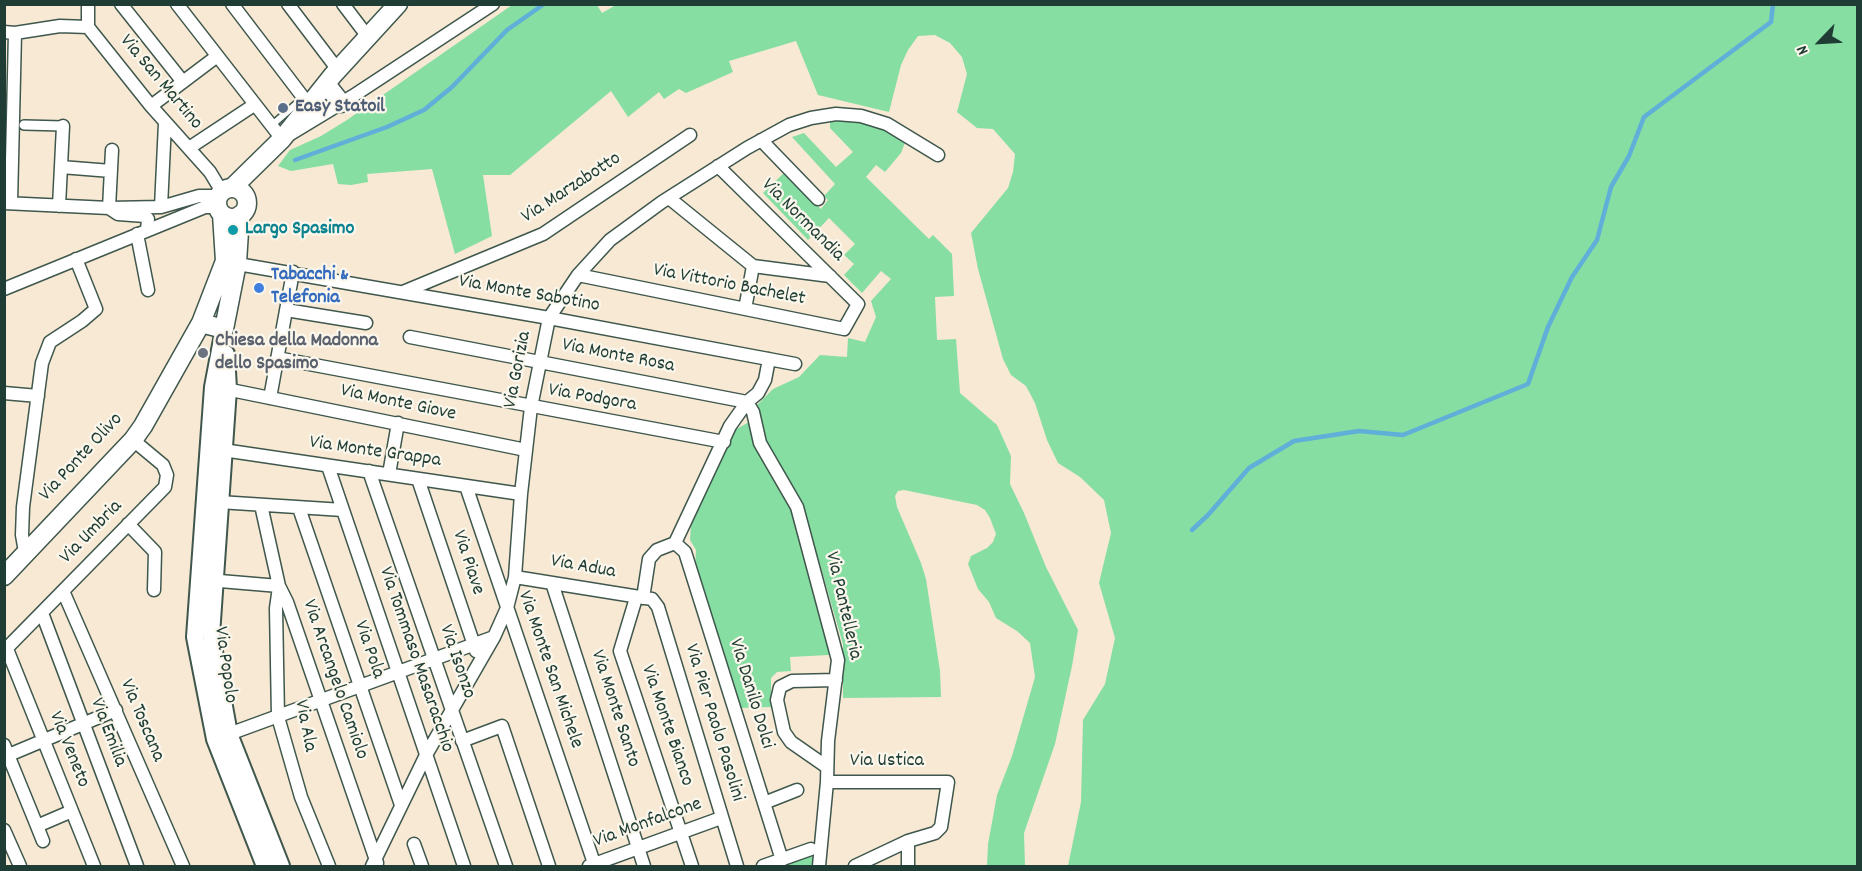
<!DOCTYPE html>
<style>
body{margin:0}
#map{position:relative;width:1862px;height:871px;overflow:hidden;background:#f7e9d4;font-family:Dekko,sans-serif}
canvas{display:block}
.frame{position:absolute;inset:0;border:6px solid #1f3d34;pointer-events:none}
.north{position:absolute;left:1790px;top:12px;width:60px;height:60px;-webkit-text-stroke:4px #fbf7ec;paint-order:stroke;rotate:245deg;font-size:16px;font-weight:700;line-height:24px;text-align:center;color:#1f3d34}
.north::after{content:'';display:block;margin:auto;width:21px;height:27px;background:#1f3d34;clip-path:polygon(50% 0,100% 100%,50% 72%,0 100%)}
</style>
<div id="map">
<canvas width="1862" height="871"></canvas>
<div class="frame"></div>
<div class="north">N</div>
</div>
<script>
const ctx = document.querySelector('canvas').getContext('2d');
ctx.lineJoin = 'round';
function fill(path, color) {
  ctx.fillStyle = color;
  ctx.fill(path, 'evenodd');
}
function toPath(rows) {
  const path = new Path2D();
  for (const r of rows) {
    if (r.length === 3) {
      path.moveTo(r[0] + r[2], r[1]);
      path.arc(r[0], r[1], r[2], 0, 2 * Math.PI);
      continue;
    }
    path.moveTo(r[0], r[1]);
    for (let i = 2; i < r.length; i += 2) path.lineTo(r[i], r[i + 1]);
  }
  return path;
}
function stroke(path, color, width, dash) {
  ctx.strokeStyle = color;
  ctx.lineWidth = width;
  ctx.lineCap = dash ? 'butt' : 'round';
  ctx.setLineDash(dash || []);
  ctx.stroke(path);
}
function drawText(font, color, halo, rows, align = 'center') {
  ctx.font = font + ' Dekko,sans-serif';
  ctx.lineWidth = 4.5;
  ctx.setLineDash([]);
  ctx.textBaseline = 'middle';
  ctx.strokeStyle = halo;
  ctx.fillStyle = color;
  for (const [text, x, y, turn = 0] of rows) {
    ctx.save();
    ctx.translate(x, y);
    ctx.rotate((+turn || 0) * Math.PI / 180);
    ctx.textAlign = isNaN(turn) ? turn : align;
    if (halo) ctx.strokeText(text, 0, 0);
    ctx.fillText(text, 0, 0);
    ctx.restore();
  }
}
fill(toPath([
 [616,5,1857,5,1857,866,1068,866,1081,802,1083,720,1105,684,1115,638,1099,583,1111,533,1104,500,1080,477,1058,463,1047,440,1035,403,1026,386,1011,375,1003,359,978,269,971,233,1008,188,1013,172,1015,154,993,129,977,128,957,112,967,74,962,57,950,43,935,35,918,36,908,50,901,65,889,112,818,95,796,41,729,61,733,72,686,93,679,89,664,99,659,92,628,117,611,91,510,175,483,175,492,236,455,254,432,169,367,174,368,182,351,185,338,184,333,164,291,171,278,166,290,150,321,136,347,120,512,5,597,5,602,13],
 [830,119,863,120,890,131,906,140,901,153,885,172,876,165,866,177,929,239,933,235,952,254,954,296,935,297,937,340,956,339,960,393,997,425,1011,456,1010,484,1024,513,1046,567,1078,630,1072,666,1055,744,1024,833,1025,866,987,866,988,844,997,795,1012,756,1035,677,1030,643,1017,631,996,618,989,602,978,589,968,564,971,556,987,548,993,542,996,534,990,518,985,510,977,505,904,490,898,491,895,496,897,507,921,563,926,579,940,671,941,697,843,698,843,644,803,506,765,439,756,406,773,389,799,377,820,355,847,357,848,338,865,342,876,317,871,301,891,279,881,271,862,293,844,275,854,264,844,255,855,244,829,218,808,240,763,193,784,173,821,209,828,200,824,196,835,184,792,137,804,133,836,167,853,152,830,128],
 [749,422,755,444,794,510,831,648,829,655,790,657,791,671,777,672,771,678,771,707,739,708,695,568,696,550,690,540,691,525,733,431],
 [807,856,814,857,812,866,779,866]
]), '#86dea3');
stroke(toPath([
 [295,160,387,127,424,110,452,87,507,30,544,4],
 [1192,530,1208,515,1249,468,1294,441,1359,431,1403,435,1528,384,1548,327,1572,277,1597,240,1611,187,1629,156,1644,117,1771,22,1773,4]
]), '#5fafd9', 4.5);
const service = toPath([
 [271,126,303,98]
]);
const pedestrian = toPath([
 [24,125,63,126]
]);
const minor = toPath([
 [88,4,88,27,151,106,210,172,222,192],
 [121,4,183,82],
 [177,4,282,139,353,96,493,4],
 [232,4,309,105],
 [288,4,338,70],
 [343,4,368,37],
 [4,32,15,33,60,26,88,27],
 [151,106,216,57],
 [761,140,818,199],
 [189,148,254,105],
 [112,150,109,208,118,214,145,216,148,219,147,230],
 [61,167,111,171],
 [669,198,753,266,830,276],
 [4,203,109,208,161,207,199,196,219,196],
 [11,203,15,33],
 [59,206,63,126],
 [161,207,165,123],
 [137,234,148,290],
 [232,263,549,318,795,364],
 [578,275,844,329,858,304,718,166],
 [4,289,205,207,218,207],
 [403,292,543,234,690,135],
 [745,309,753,266],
 [286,310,366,323],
 [410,337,747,402,753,412,760,443,797,507,838,660,828,741,827,782,819,866],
 [277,358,724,442],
 [221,388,526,450],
 [4,393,38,396],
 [270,398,293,272],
 [223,450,521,494],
 [328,466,464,866],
 [369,471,506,866],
 [389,474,398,423],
 [418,479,476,651],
 [466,486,595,866],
 [219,502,343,510],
 [261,505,279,586,287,602,377,863],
 [299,508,401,805],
 [128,524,155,552,154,590],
 [675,543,685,552,782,860],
 [25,552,22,535,23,507,42,363,50,342,82,321,96,309,76,259],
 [515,577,652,599,658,607,737,866],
 [208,580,279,586],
 [552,583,644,866],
 [279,587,276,608,278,717,301,797,329,866],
 [63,591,183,866],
 [636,598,620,651,692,866],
 [643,598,649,559,657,550,675,543,730,426,747,402,758,393,765,380,769,359],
 [42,613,137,866],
 [7,649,94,866],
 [4,651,165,487,167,475,163,465,133,440],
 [229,734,494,637],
 [462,741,502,726,549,866],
 [4,745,37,826,72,811],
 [4,757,116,710],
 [827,767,791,742,784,732,777,700,780,687,792,681,836,680],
 [827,782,948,782,941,827,935,833,908,841,908,866],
 [764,803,797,790],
 [37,826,43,841],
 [4,830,20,866],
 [414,844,422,866],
 [372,866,426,755,494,637,507,608,515,577,521,494,531,407,549,318,578,275,610,240,662,202,747,148,789,125,811,118,836,114,861,116,887,124,938,155],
 [589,866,721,818],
 [763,866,811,849],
 [855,866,908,841]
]);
const tertiary = toPath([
 [224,329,213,387,195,637,215,739,265,866],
 [226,354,228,389,211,635,229,734,281,866]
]);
const secondary = toPath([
 [326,84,341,103],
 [232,188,282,139,333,75,398,4],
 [232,203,15],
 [222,214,225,261,201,323,224,329,237,263,240,215],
 [4,576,133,440,143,426,201,323]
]);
stroke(service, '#3f574c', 9);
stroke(pedestrian, '#3f574c', 12);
stroke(minor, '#3f574c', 15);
stroke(tertiary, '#3f574c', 20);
stroke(secondary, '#3f574c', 21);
stroke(service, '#fff', 6);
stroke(pedestrian, '#fff', 9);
stroke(minor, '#fff', 12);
stroke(tertiary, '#fff', 16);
stroke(secondary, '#fff', 18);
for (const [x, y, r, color] of [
 [283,108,6,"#5c6f8a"],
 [233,230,6,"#0f9aa8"],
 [259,288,6,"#3f7fe0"],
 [203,353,6,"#6b7280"]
]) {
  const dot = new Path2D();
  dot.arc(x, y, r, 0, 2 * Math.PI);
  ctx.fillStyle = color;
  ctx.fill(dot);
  stroke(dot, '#fbf7ec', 2);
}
drawText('20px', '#1f3d34', '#fbf7ec', [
 ["Via San Martino",160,83,50],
 ["Via Marzabotto",572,189,-33],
 ["Via Normandia",802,221,45],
 ["Via Vittorio Bachelet",729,286,11],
 ["Via Monte Sabotino",529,295,10],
 ["Via Monte Rosa",618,357,11],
 ["Via Gorizia",519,370,-79],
 ["Via Podgora",592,399,10],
 ["Via Monte Giove",398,404,12],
 ["Via Monte Grappa",375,453,8],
 ["Via Ponte Olivo",82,458,-47],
 ["Via Umbria",92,533,-46],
 ["Via Piave",467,563,72],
 ["Via Adua",583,568,10],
 ["Via Pantelleria",842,606,77],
 ["Via Pola",368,650,71],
 ["Via Tommaso Masaracchio",415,660,71],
 ["Via Isonzo",456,662,71],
 ["Via Popolo",224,665,82],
 ["Via Monte San Michele",549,670,71],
 ["Via Arcangelo Camiolo",334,680,71],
 ["Via Danilo Dolci",750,694,73],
 ["Via Monte Santo",614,709,72],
 ["Via Toscana",141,721,67],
 ["Via Pier Paolo Pasolini",713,723,73],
 ["Via Ala",304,726,79],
 ["Via Monte Bianco",666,726,71],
 ["Via Emilia",107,733,69],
 ["Via Veneto",68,750,68],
 ["Via Ustica",887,762],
 ["Via Monfalcone",648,824,-20]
]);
drawText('bold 20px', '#4e5e75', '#fbf7ec', [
 ["Easy Statoil",295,108]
], 'left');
drawText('bold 20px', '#0d838f', '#fbf7ec', [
 ["Largo Spasimo",245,230]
], 'left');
drawText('bold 20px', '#366cbe', '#fbf7ec', [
 ["Tabacchi &",271,276],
 ["Telefonia",271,299]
], 'left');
drawText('bold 20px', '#5b616d', '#fbf7ec', [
 ["Chiesa della Madonna",215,342],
 ["dello Spasimo",215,365]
], 'left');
</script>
